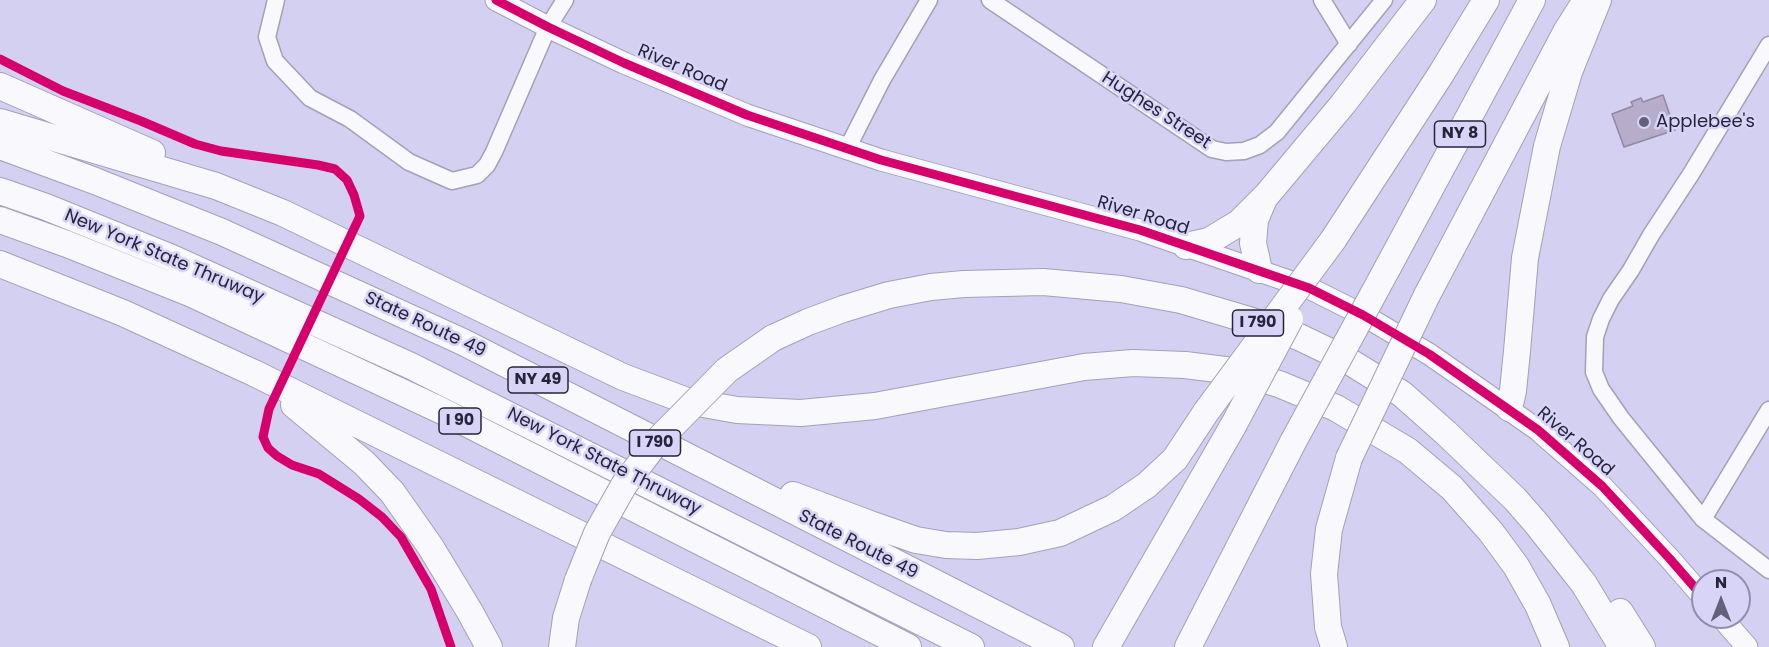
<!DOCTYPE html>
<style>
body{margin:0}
#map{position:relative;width:1769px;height:647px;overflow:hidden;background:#d4d0f1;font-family:Poppins,sans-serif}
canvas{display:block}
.north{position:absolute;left:1691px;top:569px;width:60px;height:60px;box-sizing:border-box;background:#d7d4f8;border:2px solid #908eac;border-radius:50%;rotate:0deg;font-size:16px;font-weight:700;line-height:24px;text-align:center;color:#26243a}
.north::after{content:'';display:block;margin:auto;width:21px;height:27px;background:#63607a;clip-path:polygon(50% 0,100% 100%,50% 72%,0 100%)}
</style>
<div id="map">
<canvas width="1769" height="647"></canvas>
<div class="north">N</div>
</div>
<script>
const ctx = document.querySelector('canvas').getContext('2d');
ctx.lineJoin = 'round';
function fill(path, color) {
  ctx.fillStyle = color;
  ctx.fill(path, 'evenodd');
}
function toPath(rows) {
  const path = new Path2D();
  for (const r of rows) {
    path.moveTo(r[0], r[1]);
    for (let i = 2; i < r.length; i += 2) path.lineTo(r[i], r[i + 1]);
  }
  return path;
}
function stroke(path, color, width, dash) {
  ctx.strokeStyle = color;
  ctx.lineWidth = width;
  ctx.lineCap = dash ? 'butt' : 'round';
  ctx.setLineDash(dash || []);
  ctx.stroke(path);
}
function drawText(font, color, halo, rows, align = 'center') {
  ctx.font = font + ' Poppins,sans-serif';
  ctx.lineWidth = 5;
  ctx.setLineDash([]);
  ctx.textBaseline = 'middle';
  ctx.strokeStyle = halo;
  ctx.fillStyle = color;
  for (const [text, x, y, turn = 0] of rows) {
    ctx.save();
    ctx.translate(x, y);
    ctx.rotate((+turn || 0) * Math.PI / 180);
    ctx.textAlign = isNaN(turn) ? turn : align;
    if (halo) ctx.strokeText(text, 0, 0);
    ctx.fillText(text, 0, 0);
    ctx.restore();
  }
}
const building = toPath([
 [1663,95,1675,130,1624,147,1612,114,1633,106,1631,102,1641,98,1643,102,1663,95]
]);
fill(building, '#b7adca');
stroke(building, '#9089a1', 1.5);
const minor = toPath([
 [276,0,267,37,275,61,310,98,350,119,409,162,452,181,477,175,487,165,494,152,548,27,565,0],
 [990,0,1212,149,1226,152,1244,151,1260,145,1277,132,1384,0],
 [1322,0,1349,44],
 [1769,45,1691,174,1651,235,1631,270,1611,299,1601,319,1595,337,1594,372,1601,389,1621,418,1703,519,1769,570],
 [847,149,882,80,929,0],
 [1703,519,1769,410]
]);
const major = toPath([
 [496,0,548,27,624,63,747,115,881,160,1140,230,1309,288,1363,315,1429,354,1538,430,1602,486,1670,559,1703,597],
 [1721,617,1747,647]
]);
const highway = toPath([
 [0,86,152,153],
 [0,122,216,186,283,213,623,377,687,401,737,410,801,413,875,406,1084,367,1133,363,1185,365,1233,371,1279,384,1336,408,1408,451,1452,488,1491,532,1516,566,1538,605,1556,647],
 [0,146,95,181,222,232,463,342,1061,647],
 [0,191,46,207,172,258,411,366,971,647],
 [0,220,67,244,192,294,438,409,908,647],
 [1333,240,1441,74,1486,0],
 [1186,246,1209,241,1239,223,1266,196,1343,104,1423,0],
 [0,264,123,313,254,373,808,647],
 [1388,267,1532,0],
 [1259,270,1253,243,1255,220,1263,201],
 [1427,295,1566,32,1583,5],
 [773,338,808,322,843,309,889,295,931,287,964,284,1043,282,1121,289,1181,300,1252,321,1299,337,1347,360,1402,394,1446,433,1515,499,1536,523,1584,584,1622,647],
 [294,405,364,463,392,492,430,546,470,612,489,647],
 [1509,408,1513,391,1517,351,1525,258,1547,146,1569,72,1598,0],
 [793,495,870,524,916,540,946,545,977,546,1019,542,1060,533,1113,508,1147,485,1175,459,1206,412],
 [1620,612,1642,647],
 [562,647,566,618,578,580],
 [1106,647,1233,426],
 [1188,647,1293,442],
 [1334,647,1328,627,1324,574,1329,529,1349,458]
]);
stroke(minor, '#a3a0b9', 19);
stroke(major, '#a3a0b9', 23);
stroke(highway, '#a3a0b9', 28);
stroke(minor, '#f9f8fd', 16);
stroke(major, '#f9f8fd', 21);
stroke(highway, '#f9f8fd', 26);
const highwayBridge = toPath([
 [1206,412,1333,240],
 [1233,426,1290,319],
 [1293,442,1388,267],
 [1349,458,1427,295],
 [578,580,597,533,624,485,658,440,727,370,773,338]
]);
stroke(highwayBridge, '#a3a0b9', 28, []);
stroke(highwayBridge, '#f9f8fd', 26);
stroke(toPath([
 [496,0,548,27,624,63,747,115,881,160,1140,230,1309,288,1363,315,1429,354,1538,430,1602,486,1670,559,1703,597],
 [0,59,63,91,141,121,195,144,221,151,318,165,335,169,347,180,354,195,360,216,269,409,263,437,268,448,277,456,292,465,319,474,359,499,382,517,401,537,431,589,451,647]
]), '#d6006c', 9);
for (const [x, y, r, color] of [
 [1644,122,6,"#63607a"]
]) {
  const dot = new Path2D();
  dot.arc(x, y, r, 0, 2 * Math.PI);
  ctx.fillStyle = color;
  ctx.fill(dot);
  stroke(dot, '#d7d4f8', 2);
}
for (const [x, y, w] of [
 [1460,134,51],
 [1258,323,51],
 [538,380,60],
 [460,421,42],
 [655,443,51]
]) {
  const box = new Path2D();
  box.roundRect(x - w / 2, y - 13, w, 26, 4.5);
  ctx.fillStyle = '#d7d4f8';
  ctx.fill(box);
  stroke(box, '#26243a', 1.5);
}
drawText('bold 16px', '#26243a', null, [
 ["NY 8",1460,134],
 ["I 790",1258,323],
 ["NY 49",538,380],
 ["I 90",460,421],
 ["I 790",655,443]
]);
drawText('18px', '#26243a', '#d7d4f8', [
 ["River Road",682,69,23],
 ["Hughes Street",1156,111,33],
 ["River Road",1143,216,17],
 ["New York State Thruway",164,257,23],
 ["State Route 49",425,325,25],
 ["River Road",1575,442,41],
 ["New York State Thruway",604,462,27],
 ["State Route 49",858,545,27]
]);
drawText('18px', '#26243a', '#d7d4f8', [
 ["Applebee's",1656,122]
], 'left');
</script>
